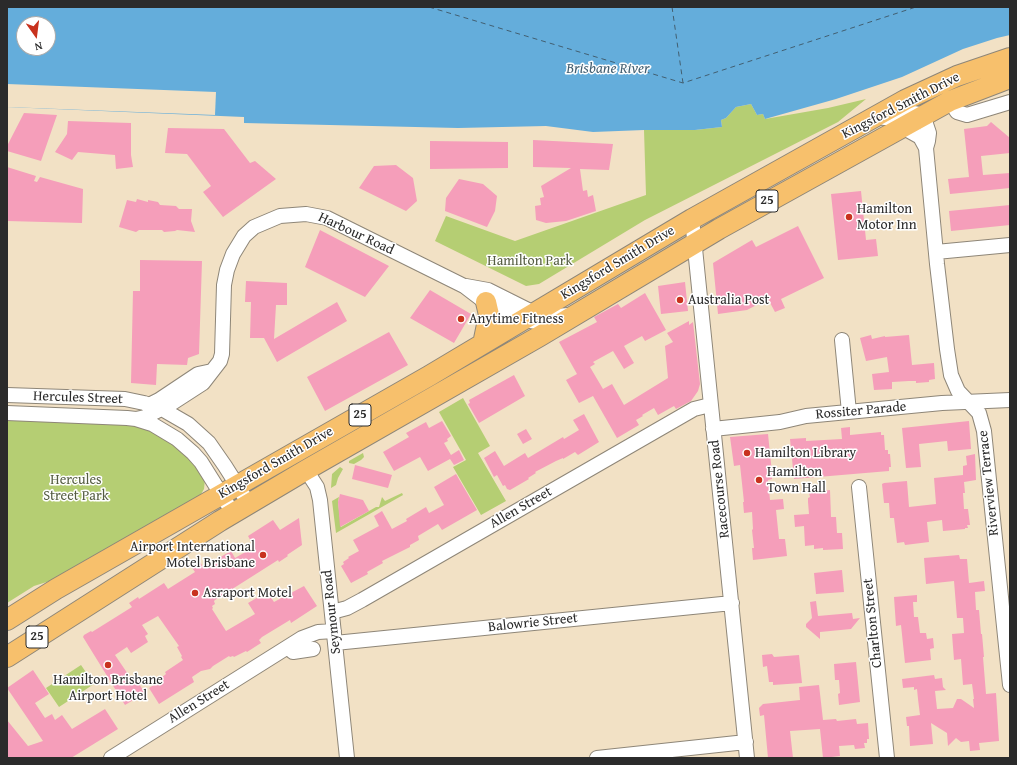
<!DOCTYPE html>
<style>
body{margin:0}
#map{position:relative;width:1017px;height:765px;overflow:hidden;background:#f2e1c5;font-family:"Gentium Book Plus",serif}
canvas{display:block}
.frame{position:absolute;inset:0;border:8px solid #2b2b2b;pointer-events:none}
.north{position:absolute;left:16px;top:16px;width:40px;height:40px;box-sizing:border-box;background:#fff;border:1px solid #aaa;border-radius:50%;rotate:166deg;font-size:11px;font-weight:700;line-height:16px;text-align:center;color:#2b2b2b}
.north::after{content:'';display:block;margin:auto;width:14px;height:18px;background:#c8321e;clip-path:polygon(50% 0,100% 100%,50% 72%,0 100%)}
</style>
<div id="map">
<canvas width="1017" height="765"></canvas>
<div class="frame"></div>
<div class="north">N</div>
</div>
<script>
const ctx = document.querySelector('canvas').getContext('2d');
ctx.lineJoin = 'round';
function fill(path, color) {
  ctx.fillStyle = color;
  ctx.fill(path, 'evenodd');
}
function toPath(rows) {
  const path = new Path2D();
  for (const r of rows) {
    path.moveTo(r[0], r[1]);
    for (let i = 2; i < r.length; i += 2) path.lineTo(r[i], r[i + 1]);
  }
  return path;
}
function stroke(path, color, width, dash) {
  ctx.strokeStyle = color;
  ctx.lineWidth = width;
  ctx.lineCap = dash ? 'butt' : 'round';
  ctx.setLineDash(dash || []);
  ctx.stroke(path);
}
function drawText(font, color, halo, rows, align = 'center') {
  ctx.font = font + ' "Gentium Book Plus",serif';
  ctx.lineWidth = 3;
  ctx.setLineDash([]);
  ctx.textBaseline = 'middle';
  ctx.strokeStyle = halo;
  ctx.fillStyle = color;
  for (const [text, x, y, turn = 0] of rows) {
    ctx.save();
    ctx.translate(x, y);
    ctx.rotate((+turn || 0) * Math.PI / 180);
    ctx.textAlign = isNaN(turn) ? turn : align;
    if (halo) ctx.strokeText(text, 0, 0);
    ctx.fillText(text, 0, 0);
    ctx.restore();
  }
}
fill(toPath([
 [866,99,838,122,645,220,539,284,526,286,435,241,446,216,515,241,646,195,644,130,695,130,722,127,721,120,726,118,736,107,751,104,757,115,763,114,765,119,828,108],
 [463,398,490,446,478,453,506,501,481,515,453,467,466,460,439,412],
 [7,418,113,421,146,427,188,454,205,479,204,489,200,496,53,580,34,586,7,603],
 [363,453,364,457,361,460,354,464,349,463,349,461],
 [340,467,343,469,338,478,336,485,331,488,332,474],
 [402,493,403,495,336,533,332,501,339,497,338,502,341,527,376,507,379,507,382,497,385,501],
 [81,665,94,684,59,707,46,688]
]), '#b5ce73');
fill(toPath([
 [7,7,1010,7,1010,35,997,38,963,49,902,77,836,99,765,119,763,114,757,115,751,104,736,107,726,118,721,120,722,127,695,130,644,130,593,132,546,126,458,128,244,123,244,117,7,107],
 [24,24,48,24,48,48,24,48]
]), '#64addb');
fill(toPath([
 [7,84,216,92,215,115,7,107]
]), '#f2e1c5');
stroke(toPath([
 [429,7,683,83,916,7],
 [672,7,683,83]
]), '#425f71', 1, [5, 4]);
fill(toPath([
 [24,113,57,115,41,161,7,151,7,146],
 [68,121,131,123,131,155,133,167,116,169,115,155,78,152,72,160,55,152,67,134],
 [991,122,1010,138,1010,153,981,156,983,175,1010,173,1010,188,950,194,948,179,969,177,964,129,987,126],
 [168,128,224,129,250,163,255,161,276,179,223,217,203,192,211,186,187,154,165,153],
 [533,140,613,144,609,170,580,169,583,191,587,190,588,197,593,195,596,211,566,221,546,223,536,220,535,206,541,205,540,198,544,197,541,186,571,168,533,167],
 [430,141,508,142,508,168,430,169],
 [396,165,413,178,417,201,406,211,359,188,374,166],
 [7,167,36,176,34,181,37,182,40,177,83,189,82,223,7,221],
 [459,179,483,184,497,196,495,211,487,227,445,211,446,198],
 [861,191,866,240,876,239,878,256,838,260,831,194],
 [137,199,148,202,148,200,158,202,160,205,176,206,179,209,192,209,191,221,195,232,177,230,175,231,164,232,162,230,139,230,136,232,119,227,127,200,136,202],
 [1010,205,1010,225,951,231,949,211],
 [798,226,824,278,781,299,785,308,775,312,768,299,747,310,718,314,713,263,752,240,756,247],
 [320,230,389,266,365,297,305,267],
 [140,260,202,261,199,354,188,358,187,365,157,364,156,385,131,383,133,291,140,291],
 [246,281,287,283,287,305,276,305,274,339,337,302,347,321,277,362,264,338,250,338,251,302,245,302],
 [685,282,688,311,661,314,658,286],
 [430,290,471,314,454,343,410,318],
 [645,293,666,330,645,341,642,336,624,346,634,363,624,369,613,351,593,362,595,364,590,367,603,389,612,384,624,405,668,378,665,346,673,342,667,333,689,321,689,325,693,322,700,384,698,391,691,401,676,409,674,406,658,415,654,408,642,415,643,416,636,420,639,425,617,438,593,396,579,403,566,380,577,374,559,342,597,322,594,317,618,304,621,308],
 [389,332,408,365,325,411,307,377],
 [871,335,872,339,885,336,885,337,909,335,912,365,934,363,935,379,929,380,929,382,916,383,916,381,909,381,892,382,892,389,874,390,872,374,889,372,887,357,866,361,860,338],
 [514,375,525,396,479,423,468,404,470,403,469,400],
 [584,414,599,442,578,455,575,452,563,459,563,458,556,461,535,472,536,473,528,478,529,479,510,490,507,489,505,485,503,486,497,475,494,477,484,458,495,451,504,466,525,453,528,458,563,437,564,439,579,430,573,420],
 [442,421,451,436,447,439,448,441,444,443,451,455,459,450,464,460,454,465,450,459,428,471,420,457,394,471,383,452,409,437,406,433,426,422,429,428],
 [969,421,971,449,948,451,947,441,919,444,921,467,906,468,902,428],
 [850,427,850,435,881,432,881,435,884,435,885,450,888,450,888,454,890,454,891,467,889,467,889,471,794,479,790,439,806,438,806,441,842,439,841,428],
 [526,429,532,439,523,444,517,434],
 [768,434,772,473,772,479,768,480,770,500,783,499,784,509,776,510,779,539,785,539,787,556,753,560,752,548,754,548,752,530,753,529,752,512,744,513,743,502,744,502,740,465,734,466,730,437],
 [975,454,976,480,964,482,965,493,963,493,964,509,968,509,970,525,967,525,968,528,965,528,965,529,943,531,942,520,927,522,929,542,905,545,904,542,897,543,894,518,890,518,889,503,884,503,882,484,884,483,907,481,909,507,936,504,934,478,963,475,963,466,967,465,966,456],
 [355,465,392,475,388,488,352,479],
 [456,474,477,510,442,530,438,524,418,536,419,540,410,545,410,547,382,561,383,563,367,572,368,574,351,583,341,566,344,564,343,562,349,558,348,557,359,551,353,540,379,526,374,516,382,511,392,529,407,521,406,519,426,507,429,513,444,505,434,487],
 [830,490,831,517,836,517,837,533,842,533,843,549,823,550,823,548,814,549,814,545,805,546,804,526,795,527,794,515,809,514,808,502,808,498,810,497,809,493],
 [340,494,363,500,369,511,340,527,338,502],
 [299,518,302,545,287,555,288,556,279,562,278,560,215,600,214,601,215,604,212,606,213,608,212,609,226,631,255,614,248,603,267,592,274,602,304,586,317,606,291,623,290,620,262,637,259,640,261,643,247,652,246,651,234,657,233,656,230,657,229,656,213,666,210,669,201,671,192,677,194,682,159,704,149,688,162,680,161,678,166,674,165,672,183,660,181,657,182,656,177,647,179,646,158,616,142,625,148,634,145,636,148,642,131,653,127,647,115,655,132,680,135,678,145,693,125,705,83,637,84,635,91,631,92,632,132,607,129,603,138,597,139,599,164,583,168,589,195,572,190,565,199,560,203,567,231,551,235,558,254,547,248,536,273,520,280,530],
 [959,555,960,559,967,559,969,583,984,581,985,591,975,592,976,610,979,610,981,634,982,634,984,657,983,657,986,694,996,693,999,741,979,743,980,750,970,751,969,741,961,742,956,738,948,746,947,733,931,723,933,744,910,746,909,726,907,726,906,717,920,715,918,699,917,689,914,690,914,687,903,688,902,679,934,675,935,679,942,678,943,687,946,690,935,691,937,709,953,708,957,699,961,699,974,708,973,699,974,699,972,684,963,685,961,659,954,660,952,634,964,633,963,618,957,618,954,581,926,584,924,558],
 [842,570,844,592,816,594,814,573],
 [917,595,917,602,913,602,914,617,918,617,920,633,926,633,927,639,933,638,934,648,930,649,931,660,905,663,901,625,896,626,894,597],
 [816,601,818,616,852,613,853,619,860,618,851,629,820,632,820,639,806,627,806,624,812,618,810,602],
 [772,654,774,657,799,655,802,683,773,685,773,682,769,682,767,666,763,667,762,655],
 [856,662,860,702,839,705,838,694,840,693,839,680,835,680,834,664],
 [33,670,49,694,35,703,45,718,52,714,55,720,62,715,72,729,105,709,118,729,71,758,7,758,7,720,28,746,43,741,7,688],
 [819,685,823,720,836,719,837,721,856,719,857,724,868,723,869,739,867,739,867,743,864,743,865,748,855,749,854,745,839,746,840,756,823,758,820,729,790,731,793,758,768,758,764,715,760,716,759,708,763,704,800,700,799,687]
]), '#f59eba');
const minor = toPath([
 [950,101,957,112,967,115,1010,102],
 [884,118,893,118,907,112,919,114,925,121,929,133,928,141,926,148],
 [902,127,920,137,926,148,937,264,947,349,951,375,958,391,979,413,984,431,1010,685],
 [692,219,747,758],
 [936,252,1010,245],
 [466,286,488,290,528,310,537,312],
 [842,340,849,412],
 [7,395,125,399,144,403,162,409,188,424,209,443,225,466,249,504],
 [149,405,159,400,198,374,212,371],
 [7,413,127,418,136,419,152,424,177,439,193,453,201,462,233,513],
 [136,419,145,417,169,405,203,383,220,361,222,354,224,285,227,270,233,254,244,236,254,227,280,216,306,214,327,218,464,286,481,299,524,320,537,322,546,320,555,316,569,315],
 [713,429,780,422,806,416,942,403,1010,400],
 [306,470,317,487,320,500,347,758],
 [859,487,887,758],
 [332,612,347,608,362,600,694,409,710,405],
 [335,643,732,603],
 [288,647,293,652,313,649],
 [111,758,302,638,318,632,334,631],
 [597,758,746,742]
]);
const highway = toPath([
 [483,344,489,315,486,302],
 [7,620,56,589,429,376,692,219,905,100,957,76,1010,58],
 [7,657,220,521,306,470,540,336,719,229,950,101,1010,78]
]);
stroke(minor, '#8e8678', 16);
stroke(highway, '#8e8678', 22);
stroke(minor, '#fff', 14);
stroke(highway, '#f7c06c', 20);
for (const [x, y, r, color] of [
 [849,217,4,"#c8321e"],
 [680,300,4,"#c8321e"],
 [461,319,4,"#c8321e"],
 [747,453,4,"#c8321e"],
 [759,480,4,"#c8321e"],
 [263,555,4,"#c8321e"],
 [195,593,4,"#c8321e"],
 [108,665,4,"#c8321e"]
]) {
  const dot = new Path2D();
  dot.arc(x, y, r, 0, 2 * Math.PI);
  ctx.fillStyle = color;
  ctx.fill(dot);
  stroke(dot, '#fff', 1.5);
}
for (const [x, y, w] of [
 [767,201,22],
 [360,415,22],
 [37,637,22]
]) {
  const box = new Path2D();
  box.roundRect(x - w / 2, y - 11, w, 22, 3);
  ctx.fillStyle = '#fff';
  ctx.fill(box);
  stroke(box, '#2b2b2b', 1);
}
drawText('bold 13px', '#2b2b2b', null, [
 ["25",767,201],
 ["25",360,415],
 ["25",37,637]
]);
drawText('14px', '#2b2b2b', '#fff', [
 ["Kingsford Smith Drive",901,106,-27],
 ["Harbour Road",356,234,25],
 ["Kingsford Smith Drive",618,263,-31],
 ["Hercules Street",78,398,2],
 ["Rossiter Parade",861,411,-5],
 ["Kingsford Smith Drive",276,463,-30],
 ["Riverview Terrace",989,483,-96],
 ["Racecourse Road",720,489,-96],
 ["Allen Street",521,508,-30],
 ["Seymour Road",332,612,-96],
 ["Balowrie Street",533,623,-6],
 ["Charlton Street",873,623,-96],
 ["Allen Street",199,702,-32]
]);
drawText('14px', '#2b2b2b', '#fff', [
 ["Hamilton",857,209],
 ["Motor Inn",857,225],
 ["Australia Post",688,300],
 ["Anytime Fitness",469,319],
 ["Hamilton Library",755,453],
 ["Hamilton",767,472],
 ["Town Hall",767,488],
 ["Airport International",255,547,"right"],
 ["Motel Brisbane",255,563,"right"],
 ["Asraport Motel",203,593],
 ["Hamilton Brisbane",108,680,"center"],
 ["Airport Hotel",108,696,"center"]
], 'left');
drawText('14px', '#545c41', '#fff', [
 ["Hamilton Park",530,261],
 ["Hercules",76,480],
 ["Street Park",76,496]
]);
drawText('italic 15px', '#425f71', '#fff', [
 ["Brisbane River",608,69]
]);
</script>
